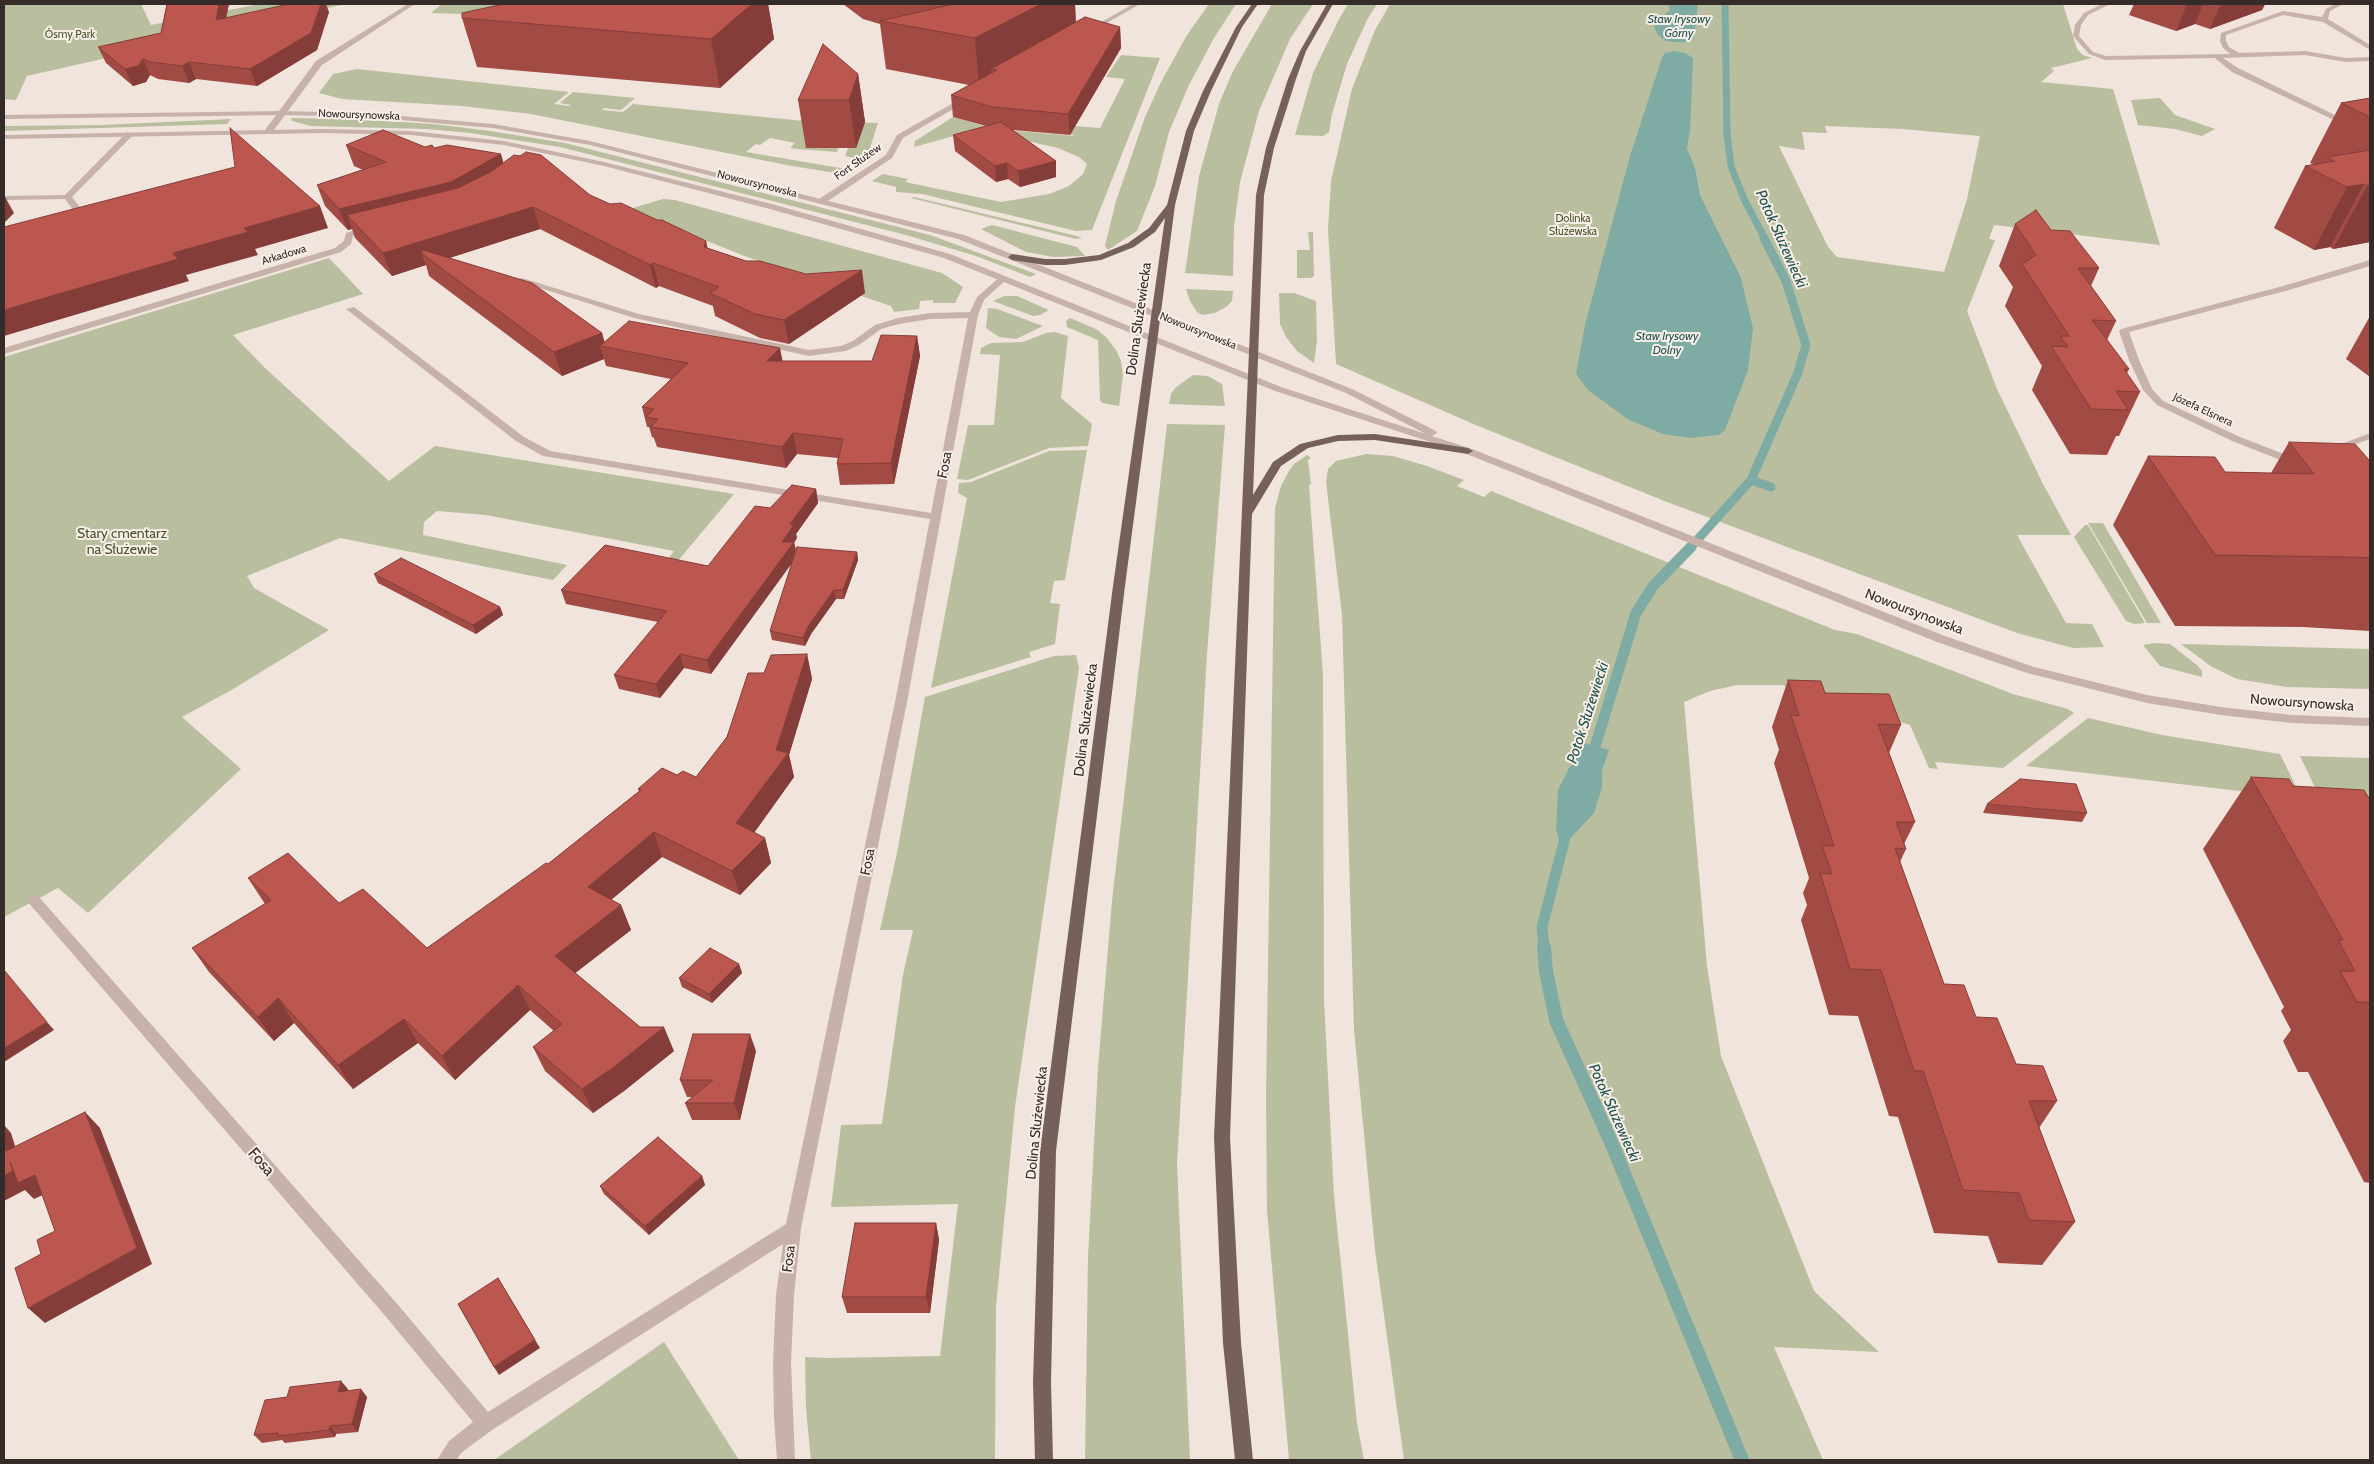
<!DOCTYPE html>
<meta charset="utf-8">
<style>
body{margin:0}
#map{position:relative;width:2374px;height:1464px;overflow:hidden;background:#f0e4dd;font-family:Cabin,sans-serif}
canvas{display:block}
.frame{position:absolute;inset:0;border:5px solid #352b29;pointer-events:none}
</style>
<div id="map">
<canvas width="2374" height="1464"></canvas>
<div class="frame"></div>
</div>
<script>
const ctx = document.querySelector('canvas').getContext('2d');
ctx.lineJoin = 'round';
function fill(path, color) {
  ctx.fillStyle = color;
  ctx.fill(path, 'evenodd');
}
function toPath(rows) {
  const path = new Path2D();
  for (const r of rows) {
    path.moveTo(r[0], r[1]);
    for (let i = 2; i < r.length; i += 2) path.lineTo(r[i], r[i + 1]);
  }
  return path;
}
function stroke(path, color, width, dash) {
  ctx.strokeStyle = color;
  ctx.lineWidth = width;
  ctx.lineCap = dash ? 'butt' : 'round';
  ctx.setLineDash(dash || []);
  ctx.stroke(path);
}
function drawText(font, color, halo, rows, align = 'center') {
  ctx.font = font + ' Cabin,sans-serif';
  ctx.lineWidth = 4;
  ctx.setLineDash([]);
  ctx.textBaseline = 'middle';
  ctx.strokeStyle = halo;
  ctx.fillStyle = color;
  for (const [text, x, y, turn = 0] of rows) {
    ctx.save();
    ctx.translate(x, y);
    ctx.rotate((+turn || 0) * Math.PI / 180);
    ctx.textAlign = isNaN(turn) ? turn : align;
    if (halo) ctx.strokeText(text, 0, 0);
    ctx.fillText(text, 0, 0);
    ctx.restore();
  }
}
fill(toPath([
 [4,4,141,4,151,25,260,4,345,4,27,76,16,100,4,99],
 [442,4,504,4,491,15,431,13],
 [1209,4,1236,4,1214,38,1189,85,1169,132,1155,186,1137,231,1108,250,1105,246,1116,201,1145,117,1161,82,1187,35],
 [1272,4,1313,4,1290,39,1259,111,1240,182,1234,227,1233,276,1185,273,1199,176,1219,104,1232,73],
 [1348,4,1377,4,1367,20,1347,64,1332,114,1329,132,1323,136,1295,135,1313,73,1339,19],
 [1390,4,2063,4,2077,49,2083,55,2092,58,2051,68,2054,71,2041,82,2113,89,2160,245,1994,225,1989,239,1995,240,1967,311,1997,389,2043,484,2071,535,2017,535,2066,623,2092,624,2104,647,2073,648,2017,633,1667,502,1478,426,1336,364,1328,230,1331,181,1352,89,1375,30],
 [1825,126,1902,129,1980,136,1967,199,1944,272,1837,257,1828,247,1779,146,1805,150,1802,132,1827,133],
 [1121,55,1160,58,1092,230,1076,231,922,194,896,192,896,187,872,181,883,174,908,179,905,182,1001,202,1049,194,1069,186,1083,174,1087,164,1079,157,1058,148,991,133,961,134,914,147,915,141,953,117,994,129,1075,136,1070,134,1075,126,1100,128,1125,79,1106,77],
 [357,69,569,92,554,104,569,106,571,105,560,103,573,92,635,98,621,110,604,108,602,110,623,112,633,104,804,121,878,123,869,151,859,159,845,156,848,148,807,148,838,148,837,152,797,149,790,148,795,143,770,138,760,145,756,144,746,152,846,169,842,174,792,166,531,114,462,106,342,99,319,93,333,74],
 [2160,98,2175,115,2215,129,2202,136,2175,129,2138,125,2131,100],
 [291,118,352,119,434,124,490,131,565,143,930,235,1036,274,1030,277,976,256,906,235,560,147,470,133,426,129,311,126,292,121],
 [231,119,227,124,4,131,4,126,102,125],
 [914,197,1077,236,1082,238,1076,239,911,198],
 [663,199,675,200,942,273,963,287,955,303,933,303,933,300,920,301,919,309,894,312,891,306,747,257,640,214,633,208],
 [992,225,1077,247,1085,256,1054,257,1026,252,981,229],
 [1308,232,1313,232,1314,276,1311,278,1297,278,1297,250,1310,250],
 [329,258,363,294,233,335,265,368,389,481,435,446,734,494,671,569,662,567,674,551,486,515,437,511,424,522,423,535,567,565,553,580,340,538,247,576,254,588,329,630,235,688,182,717,241,769,88,913,58,888,4,917,4,357],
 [1186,289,1233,291,1232,301,1226,307,1215,313,1202,315,1197,312,1190,301],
 [1279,293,1294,293,1316,301,1317,340,1314,363,1297,351,1286,337,1280,324],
 [1004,296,1017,296,1049,310,1040,315,1033,316,993,301],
 [988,308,997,309,1043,326,1016,339,999,337,986,328],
 [1070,318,1096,329,1106,337,1116,350,1121,361,1123,376,1119,406,1102,403,1100,400,1098,340,1067,327,1066,321],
 [1054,332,1068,336,1061,398,1092,424,1088,446,1049,448,968,480,957,479,968,425,994,425,1000,355,980,354,981,348,991,343,1023,342,1046,333],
 [1193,375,1208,376,1222,384,1225,406,1169,404,1171,394,1175,388],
 [1167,424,1225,425,1207,654,1177,1164,1190,1460,1085,1460,1088,1257,1098,1067,1112,901],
 [1087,450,1065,580,1054,581,1050,603,1060,604,1055,644,1029,652,1031,657,931,688,967,498,958,493,959,483,971,482,1049,451],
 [1366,454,1393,456,1427,466,1464,480,1457,486,1484,497,1491,491,1835,630,1857,634,2013,694,2068,709,2074,713,2003,768,1935,762,1938,769,1929,768,1910,725,1782,685,1737,685,1710,691,1684,702,1707,966,1721,1056,1814,1291,1879,1352,1774,1347,1823,1460,1404,1460,1375,1250,1354,1030,1342,615,1326,482,1328,469,1336,461],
 [1307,455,1311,458,1308,460,1311,484,1309,485,1323,675,1324,999,1334,1196,1357,1423,1364,1460,1289,1460,1267,1211,1266,1096,1275,508,1281,486,1289,471,1294,464],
 [2088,523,2103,523,2161,623,2147,623],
 [2085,525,2088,525,2145,623,2134,624,2126,621,2074,537],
 [2155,643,2170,644,2197,665,2202,671,2202,677,2160,666,2143,645],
 [2181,644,2370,649,2370,689,2287,687,2237,679,2212,667],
 [1076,655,1079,668,1015,1107,996,1307,995,1460,811,1460,806,1409,805,1357,827,1358,940,1356,958,1204,831,1207,841,1125,882,1124,903,975,913,930,880,930,897,853,925,697,1054,656],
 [2088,718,2162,735,2280,754,2304,803,2291,797,2026,766],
 [2300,756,2370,758,2370,809,2323,804],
 [664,1342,739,1460,494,1460]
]), '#b9be9e');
fill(toPath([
 [1669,4,1698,4,1694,38,1685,42,1674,42,1666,41,1658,35,1654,27,1656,22,1670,10],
 [1674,51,1685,53,1693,58,1690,131,1687,148,1695,168,1700,195,1741,278,1753,328,1748,370,1725,430,1719,435,1691,438,1663,434,1629,420,1588,390,1576,374,1585,325,1630,156,1662,58,1665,53],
 [1581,742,1609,750,1602,771,1602,787,1594,813,1561,848,1556,829,1558,790,1569,768,1575,762]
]), '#7faba5');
stroke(toPath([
 [1725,4,1727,134,1731,166,1744,199,1765,239]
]), '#7faba5', 7);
stroke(toPath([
 [1751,480,1771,487],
 [1690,548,1751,480,1797,375,1806,345,1786,281,1764,238]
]), '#7faba5', 9);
stroke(toPath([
 [1591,760,1636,613,1653,586,1691,547],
 [1544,948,1542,927,1566,834]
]), '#7faba5', 11);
stroke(toPath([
 [1544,947,1546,971,1556,1020,1611,1142,1742,1460]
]), '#7faba5', 14);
fill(toPath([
 [408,4,415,4,322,65,271,134,265,134,265,130,316,61,408,4],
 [1133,4,1140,4,1091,32,1086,31,1133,4],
 [2102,4,2110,4,2088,15,2081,25,2079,36,2093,52,2106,56,2230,54,2223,48,2220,41,2221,33,2283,11,2322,17,2326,9,2335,4,2343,4,2330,11,2328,19,2370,45,2370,50,2323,22,2283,15,2226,35,2226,41,2229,47,2239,53,2305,51,2346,58,2370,57,2370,61,2346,62,2305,55,2223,58,2238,68,2370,132,2370,137,2232,72,2215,58,2105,60,2089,54,2073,36,2075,25,2084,13,2102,4],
 [962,98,969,100,903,138,892,158,825,203,819,203,819,199,886,155,897,135,962,98],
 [127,132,134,134,72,197,79,206,81,214,72,223,65,221,73,213,71,207,65,199,4,200,4,196,65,195,127,132],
 [368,226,372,229,371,231,353,236,351,244,341,252,4,354,4,348,335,248,344,241,346,233,368,226],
 [2370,260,2370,266,2289,290,2129,332,2139,360,2152,389,2163,401,2240,437,2299,460,2299,464,2291,464,2232,441,2157,405,2143,390,2129,360,2119,331,2121,329,2283,286,2370,260],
 [1001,276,1008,278,984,300,978,315,907,702,801,1228,794,1295,791,1362,795,1460,777,1460,774,1417,773,1362,776,1295,783,1244,492,1430,461,1453,457,1460,437,1460,449,1441,473,1422,387,1318,27,901,29,897,34,896,39,897,399,1306,488,1412,786,1224,895,702,930,519,543,456,516,441,346,309,354,307,524,437,550,451,931,513,968,318,930,319,899,324,881,329,859,345,846,351,809,356,634,318,515,280,522,278,639,314,809,350,841,346,853,341,875,325,898,318,930,313,970,312,977,297,1001,276],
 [2370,433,2370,439,2331,453,2326,450,2370,433]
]), '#c7b2aa');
fill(toPath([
 [281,111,366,113,493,124,590,141,964,235,1352,389,1436,431,1437,433,1432,436,1472,449,1945,636,2034,667,2147,695,2221,707,2291,715,2370,718,2370,726,2291,723,2221,715,2147,703,2027,673,1937,642,1464,453,1275,391,944,258,766,208,604,166,504,145,411,135,324,133,4,139,4,135,324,129,411,131,504,141,604,162,772,204,950,254,1281,387,1426,434,1346,393,958,239,590,145,493,128,366,117,281,115,4,119,4,115,281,111]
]), '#c7b2aa');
fill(toPath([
 [1252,4,1258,4,1242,27,1211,91,1194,131,1175,205,1125,586,1056,1151,1051,1382,1053,1460,1035,1460,1033,1382,1040,1151,1113,586,1165,218,1155,232,1134,247,1101,260,1065,265,1045,265,1012,260,1008,257,1012,254,1045,259,1065,259,1099,255,1128,243,1149,228,1167,205,1186,131,1203,91,1236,27,1252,4],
 [1327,4,1333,4,1306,51,1296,79,1274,148,1264,195,1253,495,1273,462,1300,444,1338,435,1375,434,1468,448,1473,451,1468,454,1375,440,1338,441,1308,448,1281,466,1252,514,1230,1137,1241,1343,1253,1460,1235,1460,1223,1343,1214,1137,1256,195,1266,148,1288,79,1300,51,1327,4]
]), '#76605b');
fill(toPath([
 [167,4,229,4,226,18,329,12,317,50,257,86,196,79,189,83,158,79,150,75,146,82,133,86,106,63,98,47,161,33],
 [504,4,768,4,774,39,720,88,477,67,462,18],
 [843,4,1075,4,1076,22,1120,27,1121,48,1070,135,1013,130,1056,161,1056,177,1020,187,1008,179,996,182,955,151,953,135,986,126,953,117,951,95,969,85,886,69,880,24,863,19],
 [2134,4,2265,4,2262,10,2210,29,2195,24,2176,31,2129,15],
 [858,74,865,122,856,148,806,148,798,100],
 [2370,98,2370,242,2333,249,2330,247,2314,250,2274,228,2305,166,2314,164,2310,163,2341,103],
 [346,145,434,148,503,163,590,195,610,204,657,220,706,241,707,248,746,261,865,293,789,344,760,338,715,316,713,306,659,286,656,288,540,229,449,258,602,333,604,343,782,361,872,361,917,336,920,356,894,484,840,485,837,464,838,458,797,454,786,468,657,447,654,438,652,437,649,427,647,427,642,407,671,379,606,366,604,359,562,376,429,276,426,265,392,276,355,238,352,229,348,230,325,206,317,185,363,170,354,166],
 [2015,224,2051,230,2099,268,2091,286,2116,321,2107,340,2129,369,2127,373,2140,392,2119,436,2116,436,2107,455,2070,454,2032,390,2042,366,2005,306,2013,287,1999,266],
 [2370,316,2370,377,2346,359],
 [2289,442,2370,461,2370,631,2303,627,2175,626,2113,525,2148,456,2225,472,2271,473],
 [816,489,818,503,796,534,797,538,794,542,796,550,857,552,858,560,844,599,836,599,811,634,805,646,772,640,770,631,792,563,711,674,684,668,660,698,619,689,614,675,658,622,566,604,561,590,708,566,770,508],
 [374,574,500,607,503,615,476,634,378,583],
 [807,654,812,679,789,755,794,777,754,833,765,838,771,863,740,895,662,857,611,900,621,905,631,930,575,973,640,1027,674,1051,624,1091,593,1113,545,1071,533,1047,554,1031,530,1010,455,1080,418,1043,353,1089,294,1023,274,1041,209,972,192,948,265,904,248,878,339,903,427,948,548,864,639,791,638,789,677,775,696,777,727,737,764,673],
 [1788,680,1825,693,1901,725,1889,753,1915,822,1904,844,1906,849,1900,862,1944,984,1976,1017,2016,1064,2057,1101,2039,1128,2075,1222,2042,1265,1998,1263,1988,1236,1934,1233,1898,1117,1889,1116,1858,1016,1829,1015,1801,920,1807,905,1803,893,1809,878,1774,763,1779,750,1772,727],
 [2251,777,2293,786,2370,800,2370,1183,2364,1182,2308,1072,2298,1072,2283,1041,2291,1030,2281,1011,2284,1007,2203,849],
 [1987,804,2087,813,2082,822,1983,813],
 [739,964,742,973,712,1003,682,987,679,978],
 [756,1051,740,1120,692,1120,685,1103,693,1097,687,1097,680,1080],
 [702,1176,705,1185,649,1235,604,1194,600,1186],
 [936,1223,939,1240,930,1313,847,1313,842,1297],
 [348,1389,347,1391,367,1397,358,1432,336,1434,335,1437,285,1443,282,1440,262,1443,254,1435]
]), '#a24b45');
fill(toPath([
 [219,4,229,4,222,37,216,20],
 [321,4,326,4,329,12,317,50,257,86,250,69],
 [752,4,768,4,774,39,720,88,711,39],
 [1041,4,1075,4,1076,33,997,70,991,69,992,80,979,87,975,38],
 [2187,4,2203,4,2195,24,2176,31],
 [2221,4,2265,4,2262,10,2210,29],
 [1120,27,1121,48,1070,135,1068,114],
 [143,59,150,75,146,82,133,86,125,69],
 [189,62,196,79,189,83,182,66],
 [858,74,865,122,856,148,849,100],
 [501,154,507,175,458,203,347,215,352,229,348,230,339,209],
 [1056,161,1056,177,1020,187,1018,171],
 [1007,163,1008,179,996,182,995,166],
 [2364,184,2330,247,2314,250,2347,187],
 [2370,185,2370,242,2333,249,2367,186],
 [4,195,14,213,4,223],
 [320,206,328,228,255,249,258,255,186,275,189,281,4,336,4,310,173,253,244,228],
 [533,207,540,229,434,263,421,253,426,265,392,276,383,253],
 [706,241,711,264,704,247],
 [653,263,659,286,656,288,650,265],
 [862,270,865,293,789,344,784,320],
 [602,333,606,347,600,346,604,359,562,376,554,352],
 [917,336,920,356,894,484,891,463],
 [780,348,784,368,767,361],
 [793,433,797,454,786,468,782,447],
 [816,489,818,503,796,534,797,538,794,543,797,556,711,674,707,660,782,542,790,524],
 [857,552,858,560,844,599,843,590],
 [834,590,836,599,811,634,805,646,803,638,809,625],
 [500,607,503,615,476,634,473,625],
 [680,654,684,668,660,698,656,684],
 [807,654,812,679,789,755,794,777,743,848,736,823,776,750],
 [654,832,662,857,598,911,588,887],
 [765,838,771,863,740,895,732,871],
 [621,905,631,930,565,981,555,956],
 [739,964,742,973,712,1003,709,994],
 [518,985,530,1010,455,1080,442,1056],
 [278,998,294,1023,274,1041,258,1017],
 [404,1019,418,1043,353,1089,338,1065],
 [47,1022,54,1030,4,1062,4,1048],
 [664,1027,674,1051,624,1091,593,1113,582,1089],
 [750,1034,756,1051,740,1120,734,1103],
 [85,1112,100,1128,152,1264,45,1323,28,1308,137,1248],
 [4,1125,11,1133,22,1168,6,1151,4,1143],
 [10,1162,35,1175,51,1191,34,1199,25,1190,4,1201,4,1176],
 [702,1176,705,1185,649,1235,645,1226],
 [936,1223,939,1240,930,1313,926,1297],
 [498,1278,540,1348,499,1375,494,1367],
 [341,1381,348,1389,345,1399,338,1392],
 [361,1389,367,1397,358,1432,352,1424],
 [330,1426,336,1434,335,1437,329,1430]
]), '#843d38');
const building = toPath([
 [167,4,219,4,216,20,289,4,321,4,311,33,250,69,189,62,182,66,151,62,143,59,138,66,125,69,98,47,161,33,167,4],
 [504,4,752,4,711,39,462,18,462,13,504,4],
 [954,4,1041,4,975,38,880,21,954,4],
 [1085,17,1120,27,1068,114,992,107,951,95,997,70,991,69,1085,17],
 [823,44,858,74,849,100,798,100,823,44],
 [2370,98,2370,117,2341,103,2370,98],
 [1001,122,1056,161,1018,171,1007,163,995,166,953,135,1001,122],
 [230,128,320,206,244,228,248,232,173,253,178,259,4,310,4,227,235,167,230,128],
 [383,130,425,147,432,145,434,148,447,145,501,154,451,182,339,209,317,185,386,162,346,145,383,130],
 [2370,150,2370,185,2367,186,2364,184,2347,187,2305,166,2334,161,2327,157,2370,150],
 [526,152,541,155,590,195,610,204,621,203,657,220,662,220,706,241,704,247,746,261,760,261,806,274,862,270,784,320,755,314,710,293,719,287,653,263,650,265,533,207,383,253,347,215,458,188,492,171,514,155,520,156,526,152],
 [2036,210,2051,230,2070,231,2099,268,2078,268,2116,321,2092,320,2129,369,2124,369,2140,392,2116,391,2128,410,2091,409,2051,346,2068,347,2060,336,2069,336,2022,264,2036,255,2015,224,2036,210],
 [423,250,532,283,602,333,554,352,421,253,423,250],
 [629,321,780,348,767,361,872,361,881,335,917,336,891,463,837,464,843,439,793,433,782,447,651,427,658,419,646,417,654,409,642,407,688,363,600,346,629,321],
 [2289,442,2355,444,2370,461,2370,558,2347,557,2215,555,2148,456,2215,457,2225,472,2314,474,2289,442],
 [792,485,816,489,790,524,794,525,782,542,794,542,707,660,680,654,656,684,614,675,667,611,561,590,605,545,708,566,755,506,770,508,792,485],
 [797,547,857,552,843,590,834,590,809,625,803,638,770,631,797,547],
 [401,558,500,607,473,625,374,574,401,558],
 [807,654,776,750,788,753,736,823,765,838,732,871,654,832,588,887,621,905,555,956,640,1027,664,1027,614,1067,582,1089,533,1047,562,1024,518,985,442,1056,404,1019,338,1065,278,998,258,1017,192,948,271,900,248,878,288,853,339,903,363,889,427,948,546,863,548,864,641,790,638,789,662,768,677,775,683,771,696,777,727,737,748,673,764,673,771,655,807,654],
 [1788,680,1821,681,1825,693,1889,694,1901,725,1878,724,1915,822,1896,822,1906,849,1895,848,1944,984,1964,985,1976,1017,1997,1018,2016,1064,2043,1066,2057,1101,2029,1101,2075,1222,2029,1220,2019,1193,1963,1190,1923,1071,1914,1071,1881,970,1850,969,1820,873,1832,874,1822,846,1834,846,1791,715,1799,716,1788,680],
 [2251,777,2289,779,2293,786,2364,790,2370,800,2370,1006,2368,1002,2357,1002,2340,971,2355,971,2338,940,2343,940,2251,777],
 [2020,779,2076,784,2087,813,1987,804,2020,779],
 [710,948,739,964,709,994,679,978,710,948],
 [4,970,47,1022,4,1048,4,970],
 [693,1034,750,1034,734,1103,685,1103,713,1080,680,1080,693,1034],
 [85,1112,137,1248,28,1308,15,1268,41,1254,37,1240,55,1231,35,1175,18,1183,10,1162,13,1171,4,1176,4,1143,6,1151,85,1112],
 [658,1137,702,1176,645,1226,600,1186,658,1137],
 [855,1223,936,1223,926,1297,842,1297,855,1223],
 [498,1278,535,1340,494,1367,458,1304,498,1278],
 [341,1381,338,1392,361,1389,352,1424,330,1426,329,1430,278,1436,278,1433,254,1435,265,1400,287,1397,290,1387,341,1381]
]);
fill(building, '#bc5750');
stroke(building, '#843d38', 1);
drawText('11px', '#4b522f', '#f8efe9', [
 ["Ósmy Park",70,35],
 ["Dolinka",1573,219],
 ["Służewska",1573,232]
]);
drawText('11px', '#352b29', '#f8efe9', [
 ["Nowoursynowska",359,115,2],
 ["Fort Służew",858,162,-35],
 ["Nowoursynowska",757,184,14],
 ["Arkadowa",284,255,-17],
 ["Nowoursynowska",1198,331,22],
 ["Józefa Elsnera",2203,410,25]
]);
drawText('italic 12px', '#22534e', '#f8efe9', [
 ["Staw Irysowy",1679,19],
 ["Górny",1679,33],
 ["Staw Irysowy",1667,336],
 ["Dolny",1667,350]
]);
drawText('14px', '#352b29', '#f8efe9', [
 ["Dolina Służewiecka",1139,319,-82],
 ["Fosa",945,465,-79],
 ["Nowoursynowska",1914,612,21],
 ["Nowoursynowska",2302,703,4],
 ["Dolina Służewiecka",1086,720,-83],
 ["Fosa",868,862,-79],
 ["Dolina Służewiecka",1037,1123,-84],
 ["Fosa",789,1259,-83]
]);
drawText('14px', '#4b522f', '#f8efe9', [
 ["Stary cmentarz",122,534],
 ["na Służewie",122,550]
]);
drawText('italic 15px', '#22534e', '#f8efe9', [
 ["Potok Służewiecki",1781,239,66],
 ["Potok Służewiecki",1588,713,-72],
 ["Potok Służewiecki",1614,1113,66]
]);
drawText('16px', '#352b29', '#f8efe9', [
 ["Fosa",261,1162,49]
]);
</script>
